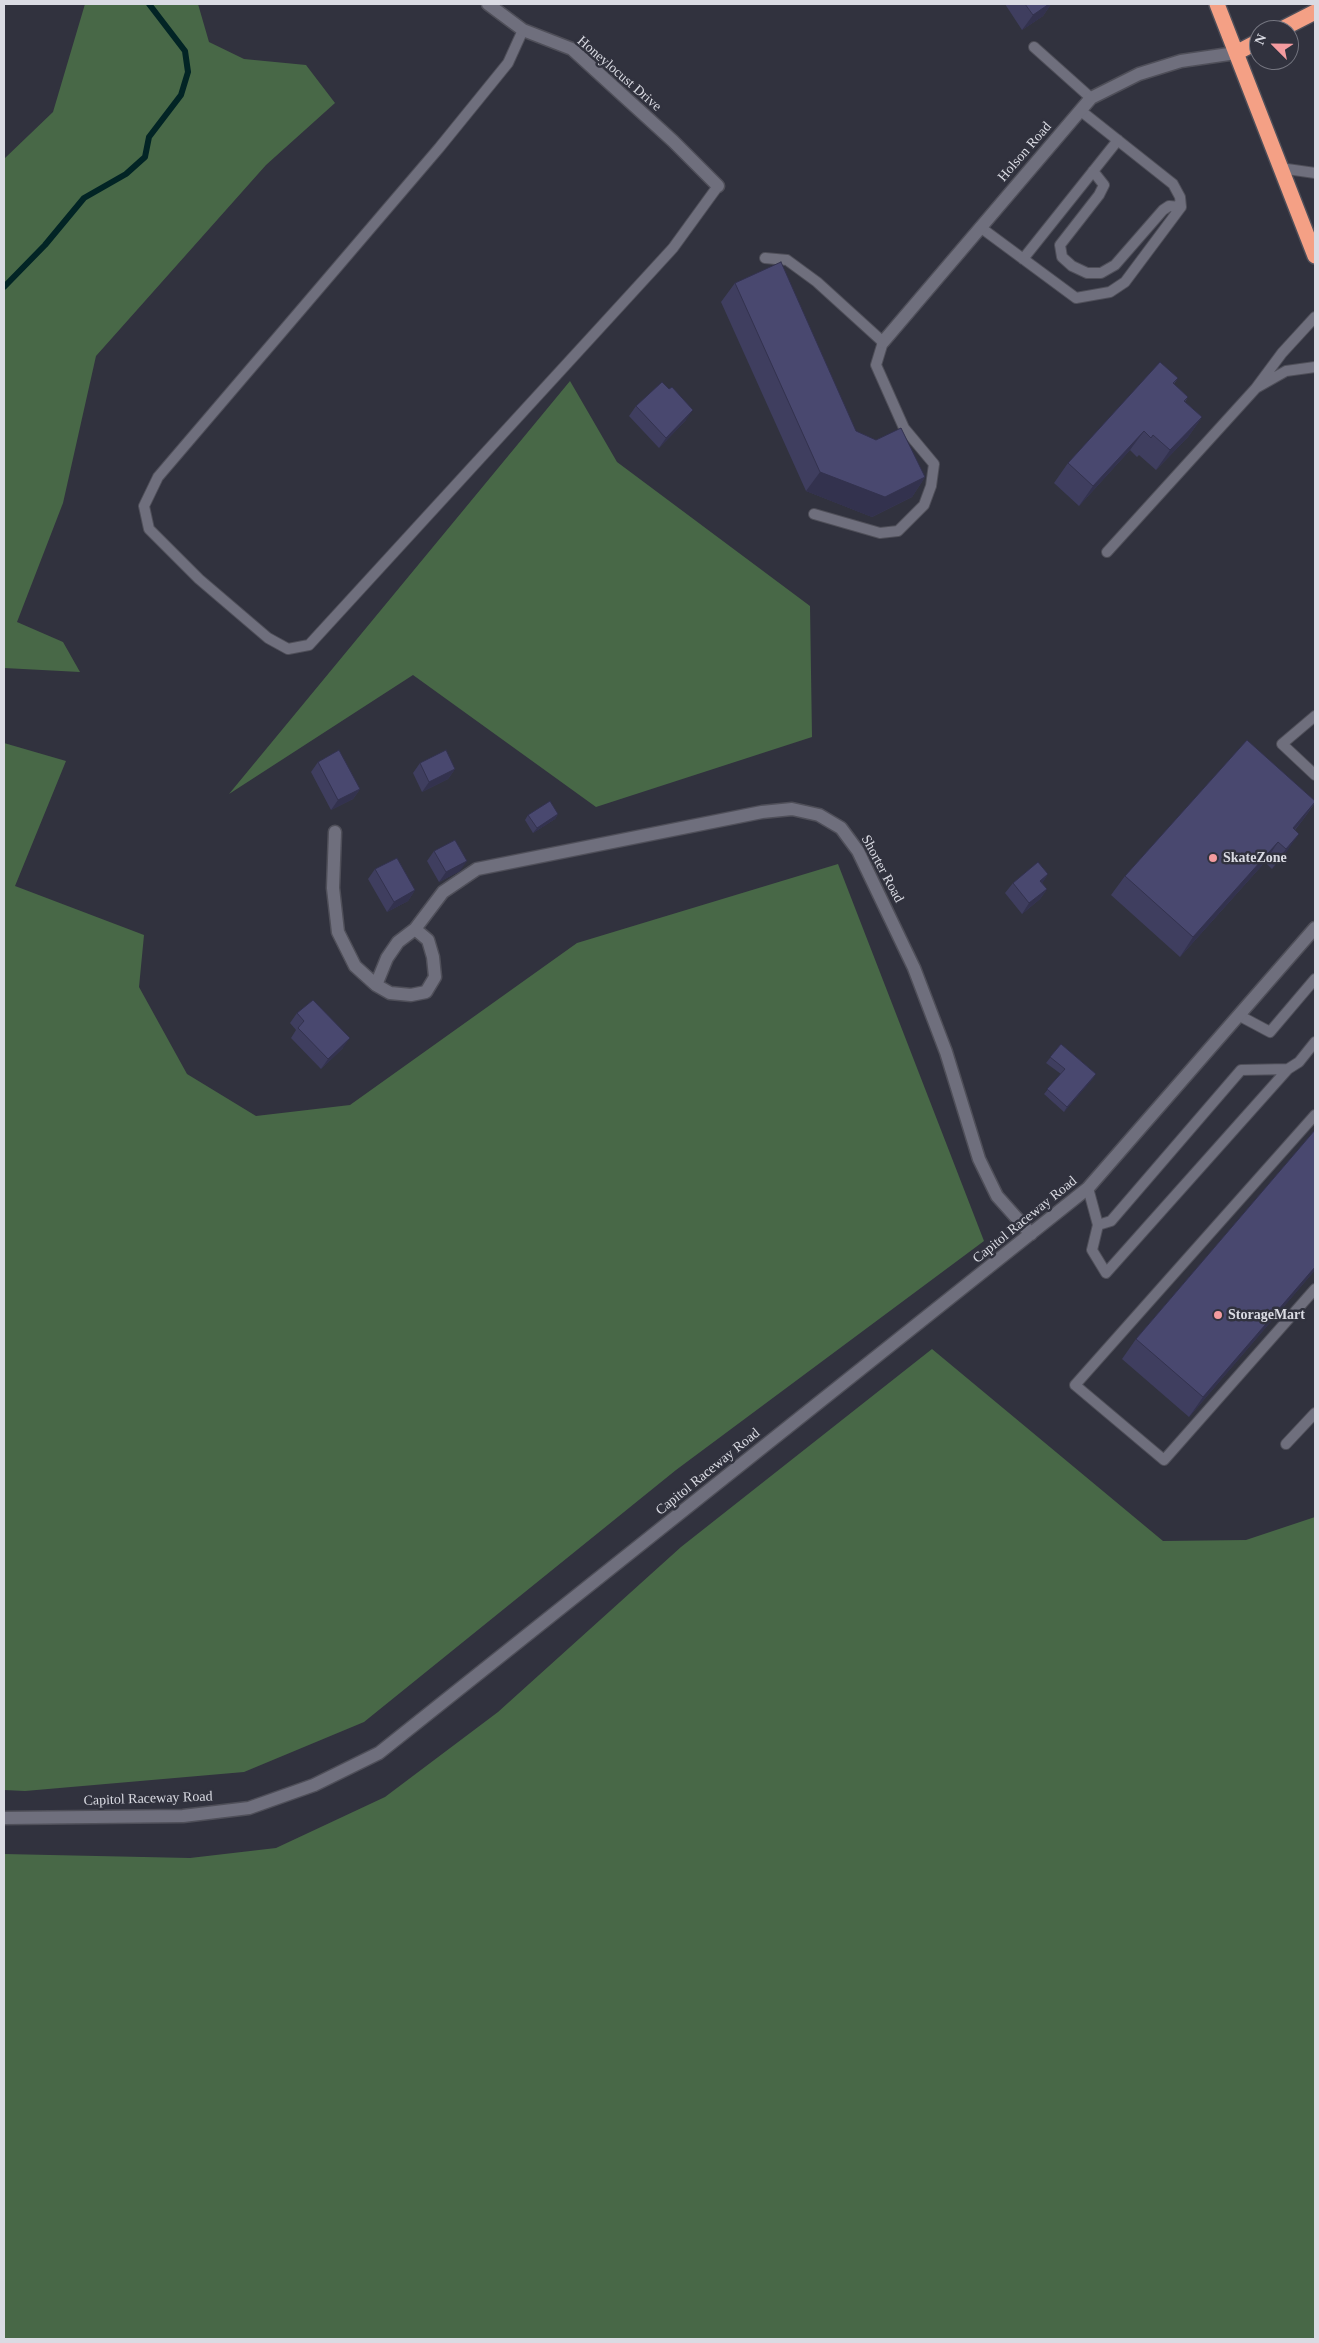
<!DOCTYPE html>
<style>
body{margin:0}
#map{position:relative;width:1319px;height:2343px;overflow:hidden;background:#31323e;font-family:"Times New Roman",serif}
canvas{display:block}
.frame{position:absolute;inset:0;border:5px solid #dadbe3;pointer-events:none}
.north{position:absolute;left:1249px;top:20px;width:50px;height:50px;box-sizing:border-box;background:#31323e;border:1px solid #757680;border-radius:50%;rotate:293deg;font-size:14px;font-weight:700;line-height:20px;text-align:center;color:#dadbe3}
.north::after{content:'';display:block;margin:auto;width:18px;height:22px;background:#f49b9f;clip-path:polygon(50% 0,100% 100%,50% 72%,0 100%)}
</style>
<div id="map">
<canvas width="1319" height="2343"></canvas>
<div class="frame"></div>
<div class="north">N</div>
</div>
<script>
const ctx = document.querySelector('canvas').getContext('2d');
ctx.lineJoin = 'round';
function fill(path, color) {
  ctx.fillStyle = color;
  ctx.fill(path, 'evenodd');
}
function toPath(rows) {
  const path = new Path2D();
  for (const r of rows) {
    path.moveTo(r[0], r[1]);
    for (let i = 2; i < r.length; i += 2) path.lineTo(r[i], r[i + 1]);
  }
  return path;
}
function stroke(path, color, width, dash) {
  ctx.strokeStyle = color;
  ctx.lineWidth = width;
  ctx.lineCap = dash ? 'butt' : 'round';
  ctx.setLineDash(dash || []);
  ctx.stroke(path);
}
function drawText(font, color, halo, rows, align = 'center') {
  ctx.font = font + ' "Times New Roman",serif';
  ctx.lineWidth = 5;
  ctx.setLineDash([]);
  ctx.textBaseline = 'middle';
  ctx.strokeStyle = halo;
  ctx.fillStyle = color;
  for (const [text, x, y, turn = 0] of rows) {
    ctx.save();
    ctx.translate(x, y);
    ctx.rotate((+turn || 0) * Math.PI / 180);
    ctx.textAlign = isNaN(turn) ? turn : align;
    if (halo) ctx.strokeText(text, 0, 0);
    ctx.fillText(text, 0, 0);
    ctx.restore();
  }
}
fill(toPath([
 [85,4,198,4,209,42,244,59,306,65,335,103,266,165,96,356,63,503,17,622,63,642,80,672,4,668,4,159,53,112],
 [570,381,617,462,810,606,812,737,596,807,413,675,229,794],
 [4,743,66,761,15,886,144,935,139,987,187,1074,256,1116,350,1105,577,943,838,864,984,1241,676,1470,364,1722,244,1772,25,1791,4,1790],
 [932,1349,1163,1541,1246,1540,1315,1517,1315,2339,4,2339,4,1854,190,1858,276,1848,385,1797,498,1712,681,1547]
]), '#486847');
stroke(toPath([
 [4,287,45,245,84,198,126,174,145,157,149,137,181,95,188,72,185,51,149,4]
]), '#022425', 6);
const lane = toPath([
 [523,30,508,63,439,148,158,477,144,506,149,529,199,579,268,638,288,649,309,645,673,248,718,186],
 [1034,47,1091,98],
 [1280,168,1315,173],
 [1093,171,1104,185,1099,195,1060,245,1062,257,1072,266,1087,273,1101,273,1115,265,1163,210,1169,206,1181,207],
 [980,227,1076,298,1110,292,1125,282,1181,207,1180,197,1173,184,1081,111],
 [765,258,787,260,817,282,883,342,876,365,904,428,934,464,931,486,924,505,898,531,880,533,814,514],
 [1023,259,1118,140],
 [1315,317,1282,353,1256,388,1286,371,1315,367],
 [1107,552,1256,388],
 [1315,716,1282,744,1315,775],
 [1240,1016,1270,1032,1315,979],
 [1315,1115,1075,1385,1164,1460,1315,1289],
 [1088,1188,1098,1225,1092,1250,1106,1273,1288,1069,1299,1062,1315,1042],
 [1098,1225,1111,1221,1241,1070,1288,1069],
 [1286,1444,1315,1413]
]);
const street = toPath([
 [488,4,523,30,572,49,673,141,718,186],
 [883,342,1091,98,1139,74,1181,61,1236,53],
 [335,832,333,888,338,932,355,966,376,985,390,993,411,995,426,992,435,977,433,957,428,940,415,929,443,892,477,869,762,812,792,809,819,815,841,828,858,851,914,968,946,1052,979,1159,997,1196,1031,1234],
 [376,985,387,958,398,942,415,929],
 [4,1818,183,1816,249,1808,314,1785,379,1753,1088,1188,1315,928]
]);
const highway = toPath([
 [1217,4,1315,256],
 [1280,30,1315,12],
 [1236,53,1259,41]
]);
stroke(lane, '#4f4f59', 12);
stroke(street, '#4f4f59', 15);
stroke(highway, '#4f4f59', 18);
stroke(lane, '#6f6f7d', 10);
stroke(street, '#6f6f7d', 12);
stroke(highway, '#f4a085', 15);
fill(toPath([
 [1005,4,1051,4,1043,16,1022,30],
 [735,283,856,431,925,477,912,497,872,517,806,491,721,302],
 [1178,378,1174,384,1188,397,1185,402,1202,417,1188,437,1156,470,1139,455,1137,457,1130,450,1079,506,1054,483,1068,463],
 [669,389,686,420,659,448,629,416,636,406],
 [318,762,360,789,353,799,331,810,311,772],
 [420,763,455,769,448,779,422,792,413,773],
 [1315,803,1302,821,1295,830,1285,854,1272,869,1265,862,1180,957,1111,895,1125,876],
 [558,814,555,819,533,833,525,820,528,815],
 [434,851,460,871,439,882,427,861],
 [375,869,415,890,408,901,387,912,368,879],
 [1048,874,1042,883,1047,889,1040,899,1022,914,1005,893,1013,883],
 [297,1013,343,1048,321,1069,291,1038,296,1030,290,1023],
 [1061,1044,1096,1074,1064,1112,1044,1094,1061,1074,1046,1063],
 [1315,1130,1315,1270,1189,1417,1122,1359,1136,1339]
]), '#3f3e5f');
fill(toPath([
 [1049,4,1051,4,1043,16,1022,30,1033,15],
 [693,410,686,420,659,448,666,438],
 [1202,417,1188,437,1156,470,1170,450],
 [1144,431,1130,450,1079,506,1093,486],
 [820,472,925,477,912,497,872,517,806,491],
 [455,769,448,779,422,792,429,782],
 [360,789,353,799,331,810,338,800],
 [1315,802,1302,821,1281,845,1293,828],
 [558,814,555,819,533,833,537,828],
 [1299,834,1285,854,1272,869,1286,849],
 [1278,842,1265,862,1180,957,1193,937],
 [467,861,460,871,439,882,446,872],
 [1048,874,1041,885,1040,881],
 [1047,889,1040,899,1022,914,1029,903],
 [415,890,408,901,387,912,394,902],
 [350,1038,343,1048,321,1069,328,1059],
 [1096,1074,1093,1079,1064,1112,1067,1107],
 [1315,1267,1315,1270,1189,1417,1203,1397]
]), '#33324e');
const building = toPath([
 [1025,4,1049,4,1033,15,1025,4],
 [781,262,856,431,876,440,901,428,925,477,885,497,820,472,735,283,781,262],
 [1160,362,1178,378,1173,383,1188,397,1184,401,1202,417,1170,450,1153,435,1151,438,1144,431,1093,486,1068,463,1160,362],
 [662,382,669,389,672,387,693,410,666,438,636,406,662,382],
 [1247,740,1315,801,1315,802,1293,828,1299,834,1286,849,1278,842,1193,937,1125,876,1247,740],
 [339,750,360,789,338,800,318,762,339,750],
 [446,750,455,769,429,782,420,763,446,750],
 [550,801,558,814,537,828,528,815,550,801],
 [455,840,467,861,446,872,434,851,455,840],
 [397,858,415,890,394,902,375,869,397,858],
 [1038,862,1048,874,1040,881,1047,889,1029,903,1013,883,1038,862],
 [313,1000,350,1038,328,1059,298,1028,304,1021,297,1013,313,1000],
 [1061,1044,1096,1074,1067,1107,1047,1089,1065,1069,1050,1057,1061,1044],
 [1315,1130,1315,1267,1203,1397,1136,1339,1315,1130]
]);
fill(building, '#49486f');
stroke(building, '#33324e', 1);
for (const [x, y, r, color] of [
 [1213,858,5,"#f49b9f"],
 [1218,1315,5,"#f49b9f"]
]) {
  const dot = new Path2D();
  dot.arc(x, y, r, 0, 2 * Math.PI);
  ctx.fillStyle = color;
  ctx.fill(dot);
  stroke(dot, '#31323e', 2);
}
drawText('14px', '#dadbe3', '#31323e', [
 ["Honeylocust Drive",619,74,41],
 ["Holson Road",1025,152,-49],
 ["Shorter Road",882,869,62],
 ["Capitol Raceway Road",1025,1220,-39],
 ["Capitol Raceway Road",708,1472,-39],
 ["Capitol Raceway Road",148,1799,-2]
]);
drawText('bold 14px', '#dadbe3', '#31323e', [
 ["SkateZone",1223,858],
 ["StorageMart",1228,1315]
], 'left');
</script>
